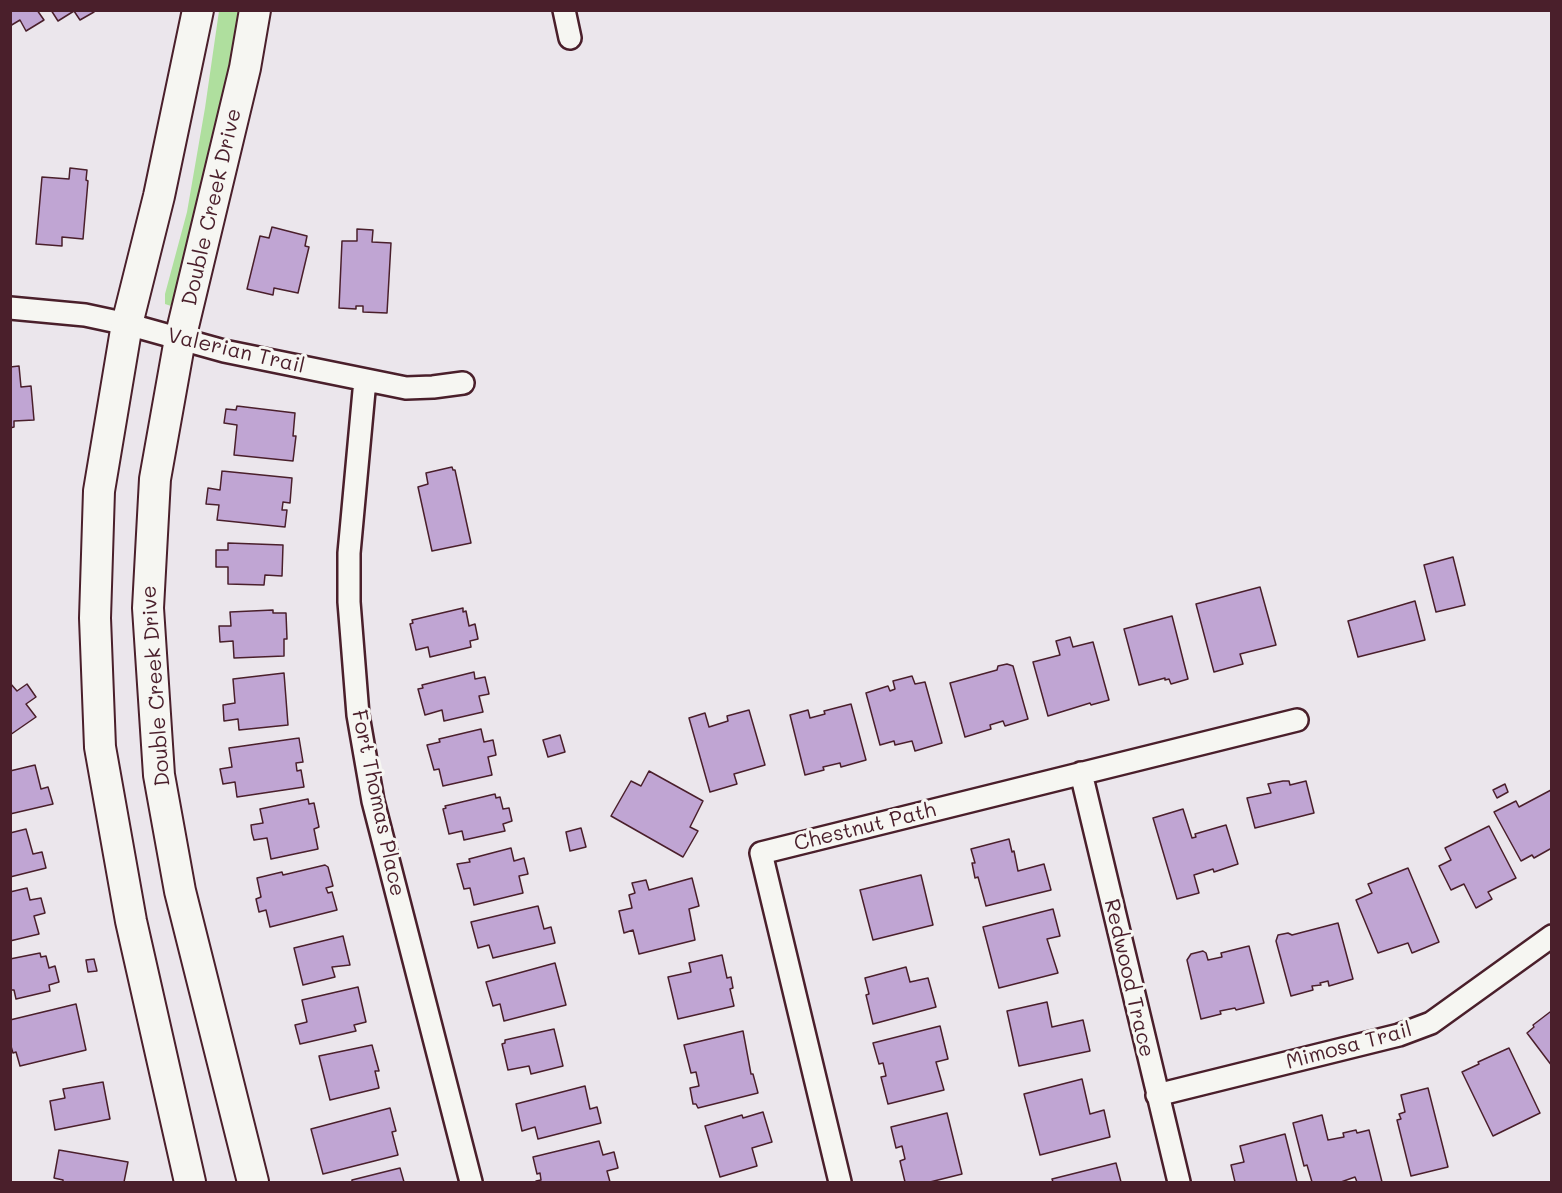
<!DOCTYPE html>
<style>
body{margin:0}
#map{position:relative;width:1562px;height:1193px;overflow:hidden;background:#ebe6ec;font-family:Mali,sans-serif}
canvas{display:block}
.frame{position:absolute;inset:0;border:12px solid #4a1f2b;pointer-events:none}
</style>
<div id="map">
<canvas width="1562" height="1193"></canvas>
<div class="frame"></div>
</div>
<script>
const ctx = document.querySelector('canvas').getContext('2d');
ctx.lineJoin = 'round';
function fill(path, color) {
  ctx.fillStyle = color;
  ctx.fill(path, 'evenodd');
}
function toPath(rows) {
  const path = new Path2D();
  for (const r of rows) {
    path.moveTo(r[0], r[1]);
    for (let i = 2; i < r.length; i += 2) path.lineTo(r[i], r[i + 1]);
  }
  return path;
}
function stroke(path, color, width, dash) {
  ctx.strokeStyle = color;
  ctx.lineWidth = width;
  ctx.lineCap = dash ? 'butt' : 'round';
  ctx.setLineDash(dash || []);
  ctx.stroke(path);
}
function drawText(font, color, halo, rows, align = 'center') {
  ctx.font = font + ' Mali,sans-serif';
  ctx.lineWidth = 6;
  ctx.setLineDash([]);
  ctx.textBaseline = 'middle';
  ctx.strokeStyle = halo;
  ctx.fillStyle = color;
  for (const [text, x, y, turn = 0] of rows) {
    ctx.save();
    ctx.translate(x, y);
    ctx.rotate((+turn || 0) * Math.PI / 180);
    ctx.textAlign = isNaN(turn) ? turn : align;
    if (halo) ctx.strokeText(text, 0, 0);
    ctx.fillText(text, 0, 0);
    ctx.restore();
  }
}
fill(toPath([
 [219,11,242,11,229,86,177,301,171,306,165,304,165,294,187,212,205,108]
]), '#afdf9e');
const building = toPath([
 [10,10,37,10,44,20,26,31,20,20,10,26,10,10],
 [51,10,93,10,94,12,80,20,74,11,58,21,51,10],
 [70,168,87,170,86,180,88,181,83,239,62,237,62,246,36,244,42,177,69,179,70,168],
 [272,227,307,236,305,246,309,247,298,293,274,288,273,295,247,289,260,236,269,238,272,227],
 [357,229,373,230,372,242,391,243,387,313,363,312,363,306,356,306,356,309,339,308,342,241,357,241,357,229],
 [19,366,21,387,31,386,34,420,14,421,14,427,10,428,10,367,19,366],
 [237,406,295,413,293,436,296,436,293,461,234,455,237,425,224,423,226,409,236,410,237,406],
 [452,467,453,470,455,470,471,543,432,551,418,487,428,484,426,473,452,467],
 [222,471,292,478,290,503,283,502,282,510,287,510,285,527,217,520,219,505,206,504,208,488,220,490,222,471],
 [228,543,283,545,282,576,265,575,264,585,228,584,228,567,216,567,216,550,228,550,228,543],
 [1453,557,1465,605,1436,612,1424,565,1453,557],
 [1260,587,1276,645,1240,654,1243,664,1214,672,1196,604,1260,587],
 [1415,601,1425,640,1358,657,1348,621,1415,601],
 [463,608,463,612,466,611,469,626,475,624,478,639,470,641,471,647,430,657,428,647,416,650,410,624,413,623,412,620,463,608],
 [273,610,273,613,286,613,287,639,284,639,284,656,234,658,233,641,220,642,219,626,231,626,230,612,273,610],
 [1172,616,1188,679,1171,684,1169,679,1165,680,1165,678,1139,685,1124,629,1172,616],
 [1070,637,1073,647,1093,642,1109,700,1091,705,1090,703,1048,716,1033,662,1060,655,1056,641,1070,637],
 [1007,664,1013,666,1028,719,1005,726,1003,721,990,725,991,729,965,737,950,683,997,670,998,666,1007,664],
 [474,672,475,679,485,677,489,694,479,696,483,712,444,721,442,710,425,715,418,689,423,688,422,685,474,672],
 [284,673,288,725,239,730,238,719,224,721,223,705,235,703,233,679,284,673],
 [912,676,915,684,925,682,942,743,915,751,912,741,895,745,894,741,880,745,866,693,888,686,890,691,895,689,893,681,912,676],
 [10,683,17,691,27,684,36,697,26,704,36,717,10,735,10,683],
 [851,704,866,760,841,767,840,763,823,767,824,770,805,775,790,715,808,710,810,718,825,714,824,711,851,704],
 [749,710,765,765,734,774,737,784,710,792,689,718,705,713,709,727,728,721,727,716,749,710],
 [481,729,484,742,493,740,496,755,488,757,492,775,443,786,439,769,434,770,427,745,440,742,439,739,481,729],
 [560,735,565,752,548,757,543,740,560,735],
 [299,738,303,762,296,763,297,771,301,770,304,787,237,797,235,782,223,784,220,769,232,767,229,748,299,738],
 [35,765,41,789,48,787,53,804,10,814,10,771,35,765],
 [649,771,703,801,690,827,698,831,683,857,611,816,631,781,641,786,649,771],
 [1283,781,1289,781,1290,785,1306,781,1314,813,1255,828,1247,798,1271,793,1268,784,1283,781],
 [1505,784,1508,792,1497,798,1493,790,1505,784],
 [1551,790,1552,851,1550,849,1534,858,1532,855,1521,861,1494,812,1516,801,1519,807,1551,790],
 [495,794,496,798,500,797,503,809,509,808,512,821,503,824,505,831,464,840,462,831,449,834,443,809,446,808,445,806,495,794],
 [308,799,309,804,314,803,319,827,314,829,318,849,271,859,267,838,254,840,252,833,251,825,263,823,260,809,308,799],
 [1183,809,1192,838,1196,837,1195,834,1226,825,1238,864,1214,872,1213,869,1194,875,1199,893,1177,899,1153,818,1183,809],
 [1489,826,1516,878,1488,892,1492,899,1476,908,1464,884,1451,890,1439,866,1451,860,1445,848,1489,826],
 [581,828,586,847,570,851,566,832,581,828],
 [26,829,33,854,42,852,46,868,10,877,10,833,26,829],
 [1009,839,1012,852,1014,851,1018,871,1044,864,1051,890,986,906,978,877,975,878,972,863,975,863,971,849,1009,839],
 [511,848,514,861,524,858,528,874,519,876,523,893,474,905,470,888,464,889,457,864,470,862,469,859,511,848],
 [325,865,328,867,333,886,326,888,328,893,332,892,337,910,270,927,266,910,259,912,256,899,261,897,257,878,282,872,283,875,325,865],
 [1408,868,1439,942,1412,953,1408,943,1378,953,1356,900,1372,893,1368,884,1408,868],
 [921,875,933,925,873,940,860,890,921,875],
 [692,878,699,906,689,909,695,940,639,954,633,930,624,933,619,911,632,908,629,895,635,893,632,883,646,880,649,890,692,878],
 [27,888,30,900,41,898,45,913,34,916,39,934,10,941,10,892,27,888],
 [538,906,544,929,551,927,555,943,493,958,489,945,478,948,471,922,538,906],
 [1053,909,1060,936,1047,939,1058,973,999,988,983,927,1053,909],
 [1338,923,1353,979,1329,986,1328,981,1320,983,1321,985,1312,986,1313,990,1291,996,1276,941,1278,935,1288,933,1292,935,1338,923],
 [343,936,350,965,332,967,335,977,303,985,294,948,343,936],
 [1249,946,1264,1003,1236,1010,1235,1008,1220,1011,1221,1014,1201,1019,1187,960,1191,954,1203,951,1206,953,1208,960,1222,957,1221,953,1249,946],
 [40,953,41,957,46,956,49,968,55,966,59,982,49,985,50,991,16,999,14,990,10,990,10,959,40,953],
 [722,955,727,978,731,977,733,988,730,989,734,1006,678,1019,668,977,691,972,689,963,722,955],
 [94,959,97,971,88,972,86,960,94,959],
 [555,963,566,1005,504,1021,500,1004,493,1006,486,982,555,963],
 [906,967,910,982,928,978,936,1007,873,1024,866,995,869,994,865,978,906,967],
 [358,987,366,1022,354,1025,356,1031,300,1044,295,1025,307,1022,302,1000,358,987],
 [1047,1002,1052,1027,1083,1020,1090,1051,1019,1066,1007,1011,1047,1002],
 [76,1004,86,1050,20,1066,16,1052,13,1053,10,1043,10,1020,76,1004],
 [1550,1012,1552,1012,1552,1066,1527,1033,1534,1027,1533,1025,1550,1012],
 [940,1026,948,1059,936,1062,944,1090,888,1104,881,1077,886,1076,883,1063,879,1064,873,1043,940,1026],
 [554,1029,563,1066,531,1074,529,1066,508,1070,502,1044,505,1043,505,1040,554,1029],
 [743,1031,751,1074,753,1074,758,1093,698,1108,696,1104,693,1104,690,1088,699,1086,696,1072,691,1073,684,1045,743,1031],
 [372,1045,379,1071,375,1071,379,1088,330,1100,319,1056,372,1045],
 [1509,1048,1540,1113,1493,1136,1462,1072,1479,1064,1478,1062,1509,1048],
 [1082,1079,1090,1114,1104,1110,1110,1137,1040,1155,1024,1094,1082,1079],
 [103,1082,110,1119,55,1130,50,1101,65,1098,63,1089,103,1082],
 [585,1086,590,1109,597,1107,601,1123,538,1139,535,1127,522,1131,516,1104,585,1086],
 [1428,1088,1448,1167,1411,1176,1397,1120,1401,1119,1399,1114,1405,1112,1401,1095,1428,1088],
 [390,1108,396,1131,392,1132,398,1155,323,1174,311,1129,390,1108],
 [763,1112,772,1142,752,1148,757,1166,720,1177,705,1126,742,1115,743,1118,763,1112],
 [947,1113,962,1174,930,1182,905,1182,900,1161,905,1159,902,1146,896,1148,891,1127,947,1113],
 [1322,1115,1328,1140,1344,1137,1343,1133,1356,1130,1357,1133,1369,1130,1382,1182,1357,1182,1355,1177,1341,1182,1312,1182,1307,1165,1304,1166,1293,1123,1322,1115],
 [1285,1134,1297,1182,1235,1182,1231,1165,1244,1162,1240,1146,1285,1134],
 [599,1141,603,1155,614,1152,618,1168,607,1171,610,1182,536,1182,536,1181,541,1180,540,1173,537,1174,533,1157,599,1141],
 [59,1150,128,1162,124,1182,63,1182,63,1180,54,1178,59,1150],
 [1116,1163,1121,1182,1053,1182,1052,1179,1116,1163],
 [400,1168,404,1182,352,1182,352,1180,400,1168]
]);
fill(building, '#c0a5d3');
stroke(building, '#4a1f2b', 1.5);
const street = toPath([
 [564,10,570,38],
 [10,308,85,315,127,324,224,351,406,388,433,387,463,383],
 [365,380,349,553,349,602,358,715,373,801,471,1182],
 [1081,773,1179,1182],
 [1157,1095,1399,1035,1431,1023,1552,936],
 [840,1182,761,853,1297,720]
]);
const secondary = toPath([
 [190,1182,131,921,100,747,95,618,99,491,127,324,159,196,198,10],
 [253,1182,180,891,159,775,148,608,155,479,180,339,245,68,255,10]
]);
stroke(street, '#4a1f2b', 26);
stroke(secondary, '#4a1f2b', 34);
stroke(street, '#f6f6f2', 21);
stroke(secondary, '#f6f6f2', 30);
drawText('21px', '#4a1f2b', '#f6f6f2', [
 ["Double Creek Drive",212,207,-77],
 ["Valerian Trail",236,351,13],
 ["Double Creek Drive",156,686,-94],
 ["Fort Thomas Place",378,803,78],
 ["Chestnut Path",865,827,-14],
 ["Redwood Trace",1129,978,77],
 ["Mimosa Trail",1349,1046,-15]
]);
</script>
